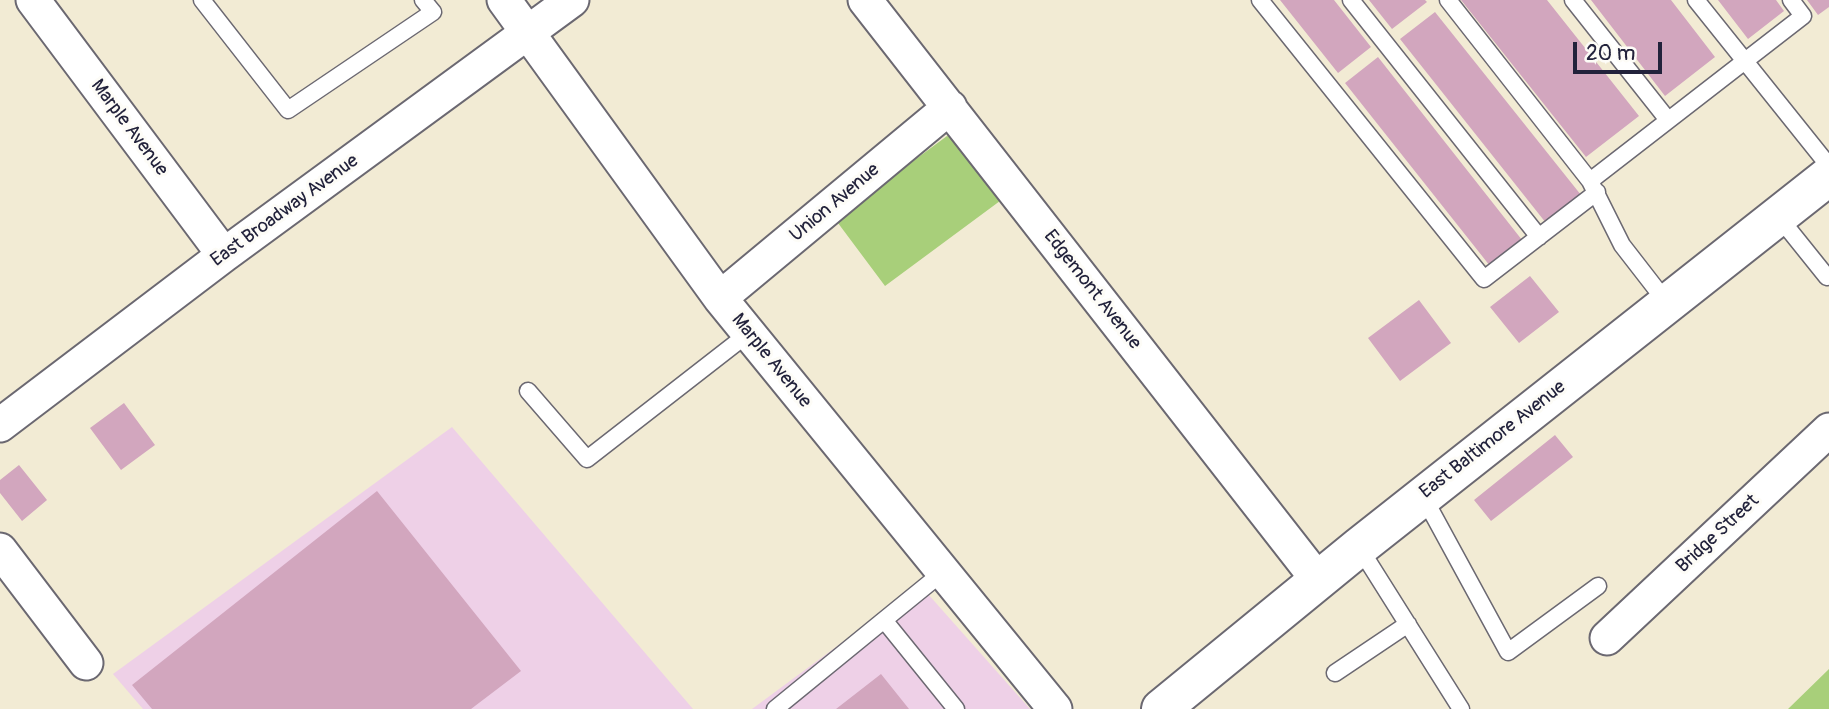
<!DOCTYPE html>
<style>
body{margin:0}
#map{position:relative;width:1829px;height:709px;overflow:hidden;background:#f2ebd4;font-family:Pangolin,sans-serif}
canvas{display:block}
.scale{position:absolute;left:1573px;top:42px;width:89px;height:32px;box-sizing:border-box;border:4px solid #22223b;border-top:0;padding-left:9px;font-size:21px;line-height:24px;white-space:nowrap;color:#22223b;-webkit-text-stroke:5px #fdfcf7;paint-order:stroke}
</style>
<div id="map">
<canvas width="1829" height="709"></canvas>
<div class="scale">20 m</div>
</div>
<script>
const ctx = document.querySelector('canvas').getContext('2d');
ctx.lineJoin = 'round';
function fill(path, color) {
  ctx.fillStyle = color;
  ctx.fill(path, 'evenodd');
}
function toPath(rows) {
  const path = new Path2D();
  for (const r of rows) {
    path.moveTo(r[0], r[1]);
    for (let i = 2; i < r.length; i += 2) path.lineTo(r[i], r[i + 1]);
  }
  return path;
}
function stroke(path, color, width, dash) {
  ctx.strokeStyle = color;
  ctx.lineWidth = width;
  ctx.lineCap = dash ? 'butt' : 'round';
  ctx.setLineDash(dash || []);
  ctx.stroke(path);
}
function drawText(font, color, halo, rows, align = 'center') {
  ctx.font = font + ' Pangolin,sans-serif';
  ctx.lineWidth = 6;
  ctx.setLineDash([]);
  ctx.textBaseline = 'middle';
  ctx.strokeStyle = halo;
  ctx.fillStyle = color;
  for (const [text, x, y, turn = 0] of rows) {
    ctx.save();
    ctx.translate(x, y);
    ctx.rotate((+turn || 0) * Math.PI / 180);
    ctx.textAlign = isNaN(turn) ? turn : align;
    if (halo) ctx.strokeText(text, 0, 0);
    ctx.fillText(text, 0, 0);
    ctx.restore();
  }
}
fill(toPath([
 [452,427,693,709,143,709,113,674],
 [920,585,1030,709,752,709]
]), '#eed0e7');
fill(toPath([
 [947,136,959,138,1004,198,885,286,835,219],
 [1829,669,1829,709,1788,709]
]), '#a8cf7a');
fill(toPath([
 [1280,0,1334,0,1371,47,1338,73],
 [1369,0,1425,0,1427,2,1392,29],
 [1461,0,1547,0,1639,116,1586,157],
 [1591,0,1671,0,1715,57,1665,96],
 [1718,0,1776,0,1784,11,1748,39],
 [1807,0,1829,0,1829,7,1818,15],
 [1435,12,1581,195,1546,223,1400,39],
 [1378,57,1522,240,1490,266,1345,83],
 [1530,276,1559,312,1519,343,1490,307],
 [1419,300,1451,343,1400,381,1368,338],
 [124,403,155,445,121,470,90,428],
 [1555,435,1573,457,1491,521,1474,500],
 [19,465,47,500,22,521,0,493,0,480],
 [377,491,521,671,471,709,152,709,132,685],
 [881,674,909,709,836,709]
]), '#d2a6be');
const lane = toPath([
 [202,0,288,110,433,12,423,0],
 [1260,0,1484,279,1597,192],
 [1351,0,1539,237],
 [1448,0,1590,181],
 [1573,0,1668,120],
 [1696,0,1829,166],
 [1778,216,1827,277],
 [1667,303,1622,245,1590,181,1803,16,1791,0],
 [528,391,587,459,749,333],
 [1423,496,1508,652,1598,586],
 [1359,547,1461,709],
 [884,620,943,572],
 [1335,673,1408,624],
 [775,709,884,620,956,709]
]);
const street = toPath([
 [33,0,224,255],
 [504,0,720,298,1055,709],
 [865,0,1318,580],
 [720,298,950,107],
 [0,425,224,255,572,0],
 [0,550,86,663],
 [1607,638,1829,430]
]);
const primary = toPath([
 [1161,709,1359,547,1829,176]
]);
stroke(lane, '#6b6871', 19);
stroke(street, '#6b6871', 37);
stroke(primary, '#6b6871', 42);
stroke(lane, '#fff', 16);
stroke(street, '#fff', 33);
stroke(primary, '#fff', 38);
drawText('19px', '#22223b', '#fdfcf7', [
 ["Marple Avenue",129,128,53],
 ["Union Avenue",835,203,-40],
 ["East Broadway Avenue",285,211,-36],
 ["Edgemont Avenue",1092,290,52],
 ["Marple Avenue",771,361,51],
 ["East Baltimore Avenue",1493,440,-38],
 ["Bridge Street",1718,534,-43]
]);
</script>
